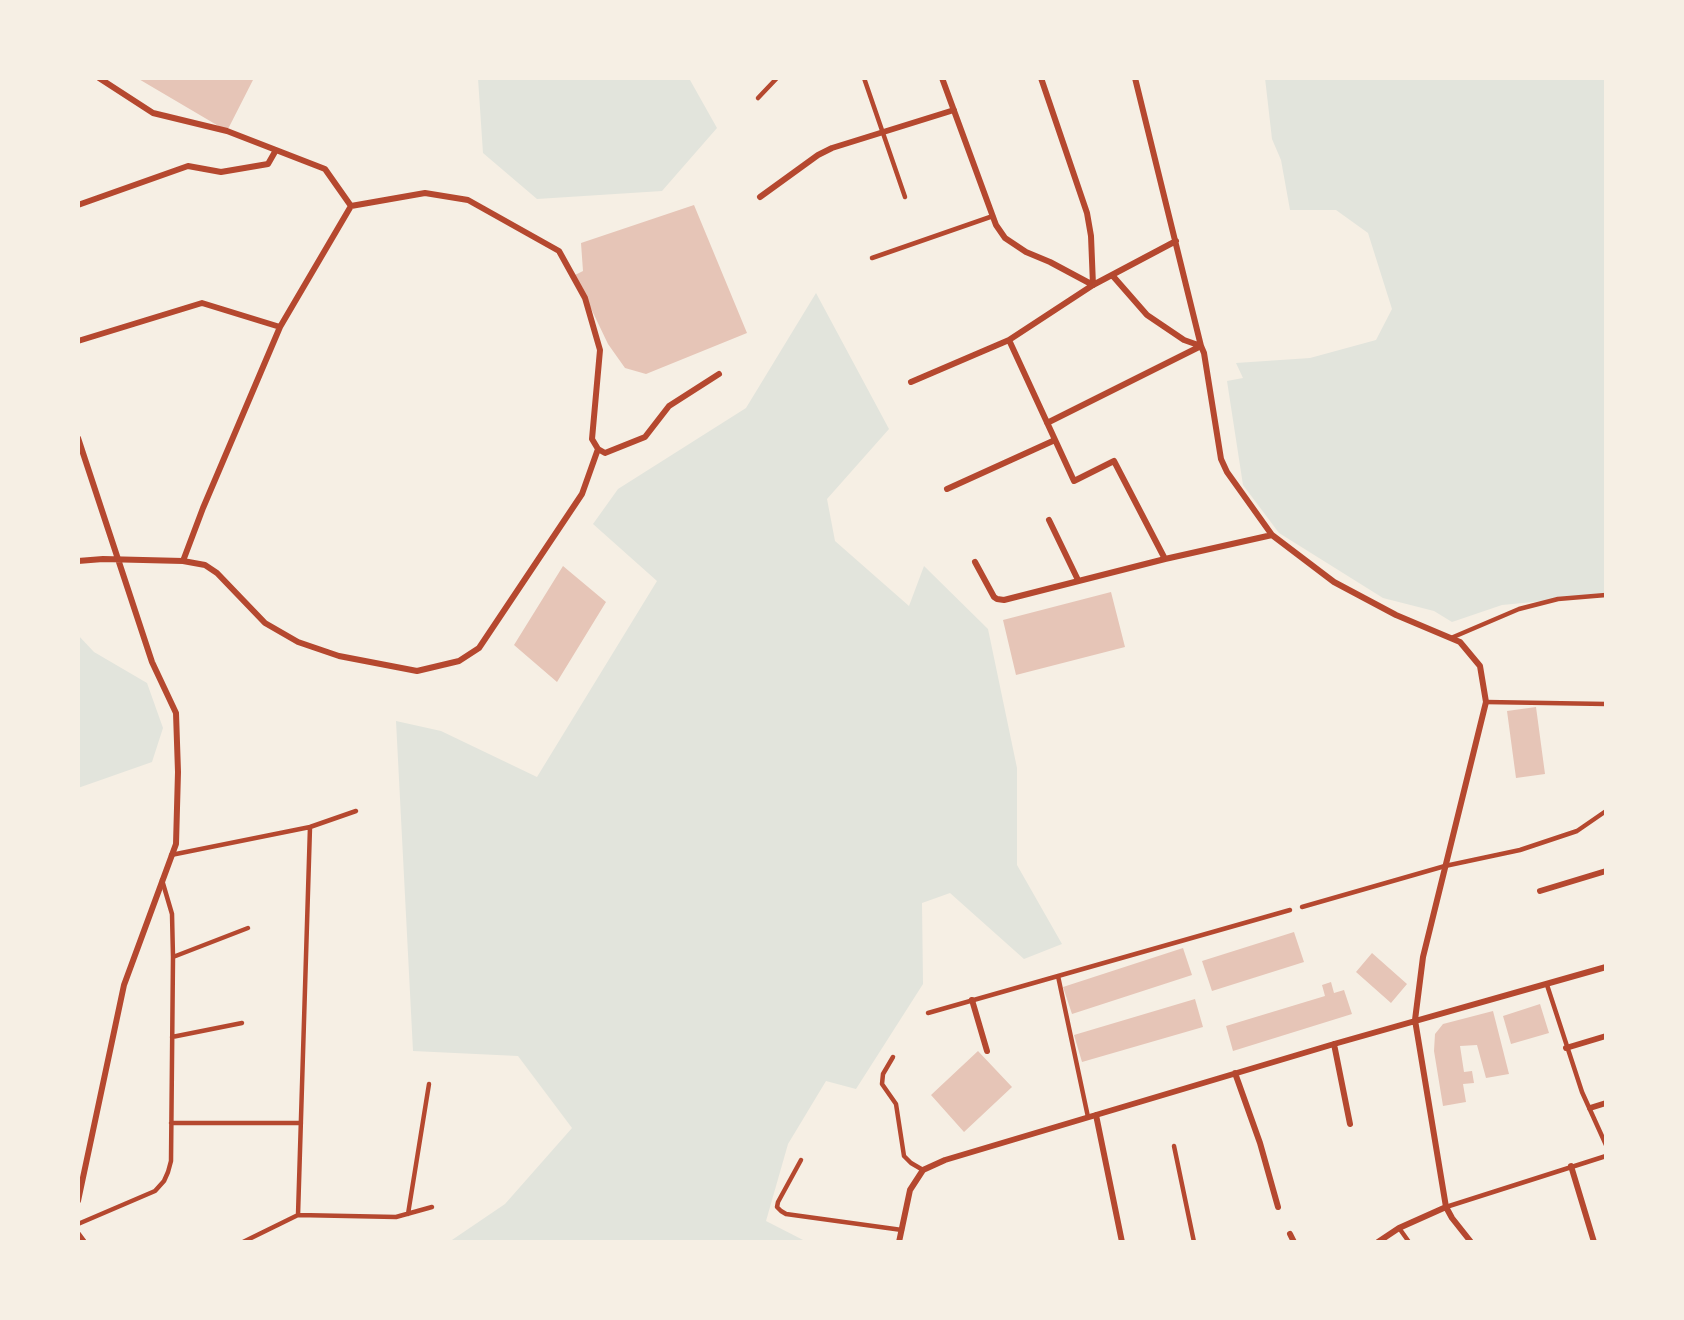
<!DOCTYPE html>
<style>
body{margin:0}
#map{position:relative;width:1684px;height:1320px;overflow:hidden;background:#f6efe4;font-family:Mulish,sans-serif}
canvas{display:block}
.frame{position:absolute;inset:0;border:80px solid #f6efe4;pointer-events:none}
</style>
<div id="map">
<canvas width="1684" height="1320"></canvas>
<div class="frame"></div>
</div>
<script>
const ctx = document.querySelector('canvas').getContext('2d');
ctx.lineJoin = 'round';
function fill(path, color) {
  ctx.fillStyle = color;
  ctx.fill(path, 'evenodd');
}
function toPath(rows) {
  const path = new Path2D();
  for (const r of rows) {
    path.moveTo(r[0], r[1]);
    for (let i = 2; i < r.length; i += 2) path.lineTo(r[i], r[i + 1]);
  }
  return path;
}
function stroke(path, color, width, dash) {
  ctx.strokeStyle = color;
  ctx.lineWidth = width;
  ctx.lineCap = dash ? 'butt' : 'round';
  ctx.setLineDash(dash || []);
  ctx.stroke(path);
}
fill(toPath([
 [478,78,691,78,690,80,717,128,662,191,537,199,483,153],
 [1265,78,1606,78,1606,595,1502,605,1452,622,1434,611,1383,598,1279,533,1243,485,1227,381,1243,378,1236,363,1310,358,1376,340,1392,309,1368,233,1336,210,1290,210,1281,160,1272,139],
 [816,293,889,429,827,499,835,541,909,606,924,566,988,629,1017,768,1017,865,1062,944,1024,959,950,893,922,903,923,984,856,1089,826,1081,788,1144,766,1221,807,1242,449,1242,505,1204,572,1128,518,1056,413,1051,396,721,441,731,537,777,657,581,593,524,618,489,746,408],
 [78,635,94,652,147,683,163,728,152,762,78,788]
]), '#e2e4dc');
fill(toPath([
 [137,78,254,78,227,131],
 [694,205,747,333,646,374,625,368,608,344,575,275,583,271,581,243],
 [563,566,606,602,557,682,514,645],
 [1111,592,1125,647,1016,675,1003,620],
 [1536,707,1545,774,1516,778,1507,711],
 [1294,932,1304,962,1212,991,1202,961],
 [1183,948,1192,975,1072,1014,1063,987],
 [1372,953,1407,984,1391,1003,1356,972],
 [1331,982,1334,993,1344,990,1352,1014,1233,1051,1226,1026,1325,996,1322,985],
 [1195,999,1203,1027,1082,1062,1074,1035],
 [1540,1004,1549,1033,1511,1044,1503,1016],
 [1493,1011,1509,1074,1486,1078,1477,1045,1460,1046,1464,1072,1472,1071,1474,1083,1463,1084,1466,1102,1443,1106,1434,1051,1435,1034,1443,1024],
 [978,1051,1012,1087,964,1132,931,1095]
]), '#e6c5b7');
stroke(toPath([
 [864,78,905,197],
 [758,98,777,78],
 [872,258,993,216],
 [1451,638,1519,609,1558,599,1606,595],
 [1486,702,1606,704],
 [171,855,310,827,356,811],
 [1302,907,1445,866,1520,850,1577,831,1606,811],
 [173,957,248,928],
 [1058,976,1088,1117],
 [1547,985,1582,1092,1606,1145],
 [928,1013,1290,910],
 [172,1037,242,1023],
 [893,1057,883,1074,882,1084,896,1104,904,1156,911,1163,923,1170],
 [171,1123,301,1123],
 [1174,1146,1194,1242],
 [801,1160,778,1202,777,1207,781,1211,786,1214,902,1230],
 [1446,1207,1606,1156],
 [408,1214,429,1084],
 [298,1215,310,827],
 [78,1224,155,1191,164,1181,168,1172,171,1161,173,957,172,914,162,880],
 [1399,1228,1409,1242],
 [243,1242,298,1215,396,1217,432,1207]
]), '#b5482f', 4.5);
stroke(toPath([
 [99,78,153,113,227,131,325,169,351,206],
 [942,78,996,225,1005,238,1026,252,1050,262,1093,285],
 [1041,78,1087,213,1091,236,1093,285],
 [1135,78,1201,346,1204,353,1221,459,1227,472,1272,535,1334,582,1396,615,1460,642,1480,666,1486,702,1423,957,1415,1020,1446,1207,1452,1218,1471,1242],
 [760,197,818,155,832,148,954,110],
 [78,205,188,166,221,172,268,164,276,150],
 [1112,275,1147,315,1184,340,1201,346],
 [1009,340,1074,481,1114,461,1165,559],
 [78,341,202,303,280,327],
 [911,382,1009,340,1093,285,1176,241],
 [1047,423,1201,346],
 [78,438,152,662,176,713,178,772,176,844,124,985,78,1201],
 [947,489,1055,440],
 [1049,520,1078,580],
 [78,561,103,559,183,561,203,508,280,327,351,206,425,193,468,200,559,251,585,298,600,350,592,439,598,449,605,453,645,437,669,406,719,374],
 [183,561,205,565,217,573,265,623,298,642,339,656,417,671,459,661,479,648,582,494,598,449],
 [975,562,994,597,997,599,1004,600,1165,559,1272,535],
 [1540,891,1606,871],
 [972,1000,987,1051],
 [1334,1044,1350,1124],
 [1566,1048,1606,1036],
 [1235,1073,1260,1143,1278,1207],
 [1590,1108,1606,1103],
 [1096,1115,1122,1242],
 [1571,1166,1594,1242],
 [78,1234,84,1242],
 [1290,1234,1294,1242],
 [899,1242,910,1190,923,1170,945,1160,1334,1044,1606,967],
 [1378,1242,1399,1228,1446,1207]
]), '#b5482f', 6);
</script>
